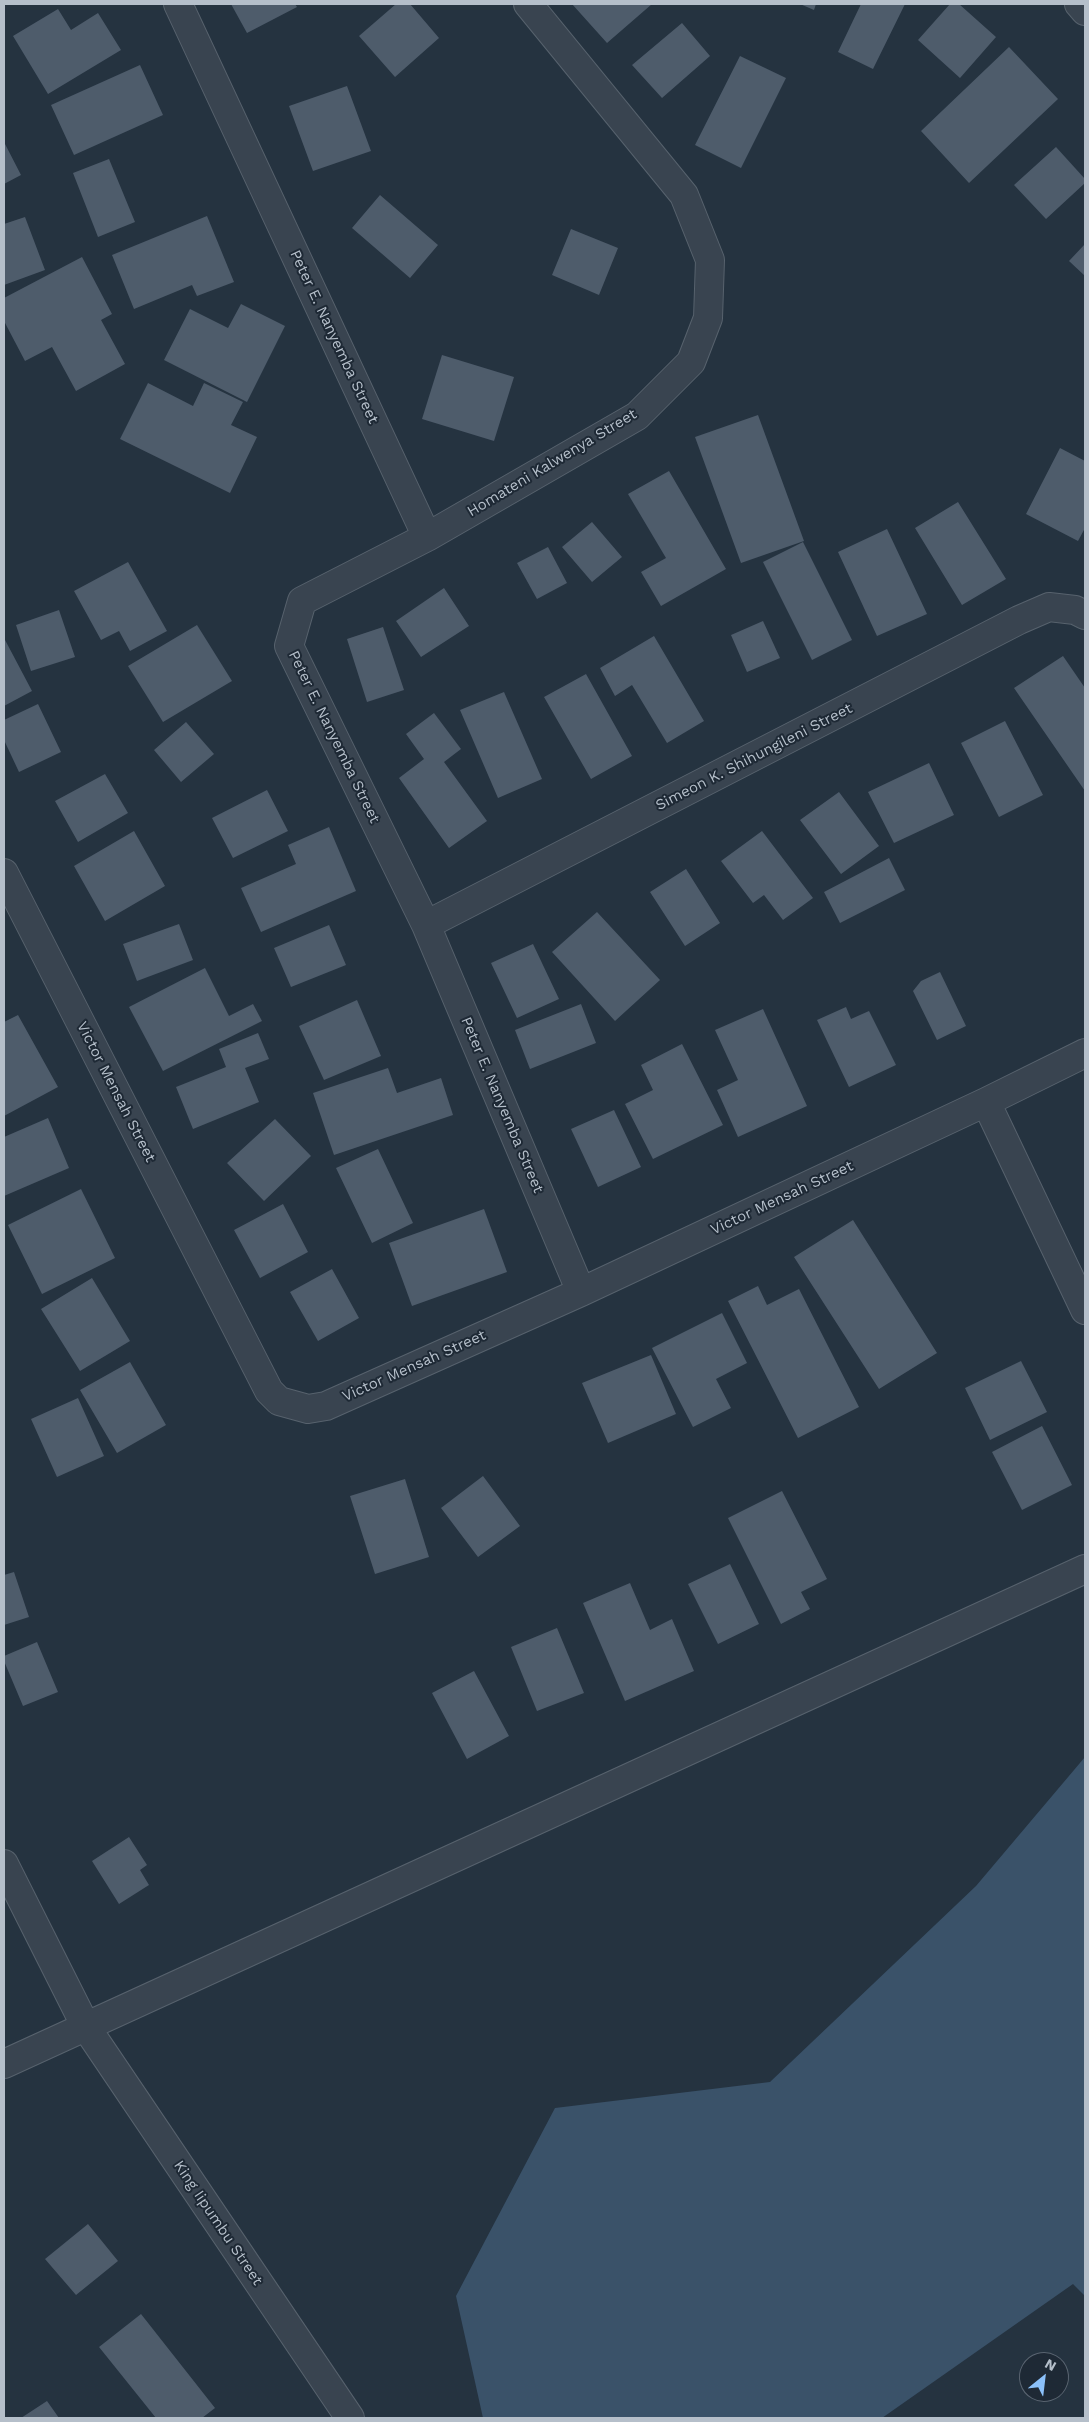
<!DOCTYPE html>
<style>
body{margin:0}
#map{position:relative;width:1089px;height:2422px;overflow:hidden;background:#253340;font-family:"Work Sans",sans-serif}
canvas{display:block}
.frame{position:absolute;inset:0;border:5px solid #b5bfca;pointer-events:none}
.north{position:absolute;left:1019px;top:2352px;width:50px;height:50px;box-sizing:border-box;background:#1e2935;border:1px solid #5a6571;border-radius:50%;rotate:29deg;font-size:14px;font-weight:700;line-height:20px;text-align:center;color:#b5bfca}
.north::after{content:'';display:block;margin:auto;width:18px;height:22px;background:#8bc0f9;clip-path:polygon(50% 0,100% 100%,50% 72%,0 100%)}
</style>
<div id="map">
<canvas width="1089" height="2422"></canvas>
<div class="frame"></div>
<div class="north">N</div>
</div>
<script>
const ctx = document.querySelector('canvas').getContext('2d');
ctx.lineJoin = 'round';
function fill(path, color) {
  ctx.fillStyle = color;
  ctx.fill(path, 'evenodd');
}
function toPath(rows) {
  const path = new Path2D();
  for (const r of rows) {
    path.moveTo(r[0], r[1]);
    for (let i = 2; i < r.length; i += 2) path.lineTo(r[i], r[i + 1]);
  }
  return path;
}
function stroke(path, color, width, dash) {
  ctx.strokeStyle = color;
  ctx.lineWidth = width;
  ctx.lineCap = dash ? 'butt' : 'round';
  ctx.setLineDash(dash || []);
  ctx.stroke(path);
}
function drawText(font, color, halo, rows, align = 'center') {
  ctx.font = font + ' "Work Sans",sans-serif';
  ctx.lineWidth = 4;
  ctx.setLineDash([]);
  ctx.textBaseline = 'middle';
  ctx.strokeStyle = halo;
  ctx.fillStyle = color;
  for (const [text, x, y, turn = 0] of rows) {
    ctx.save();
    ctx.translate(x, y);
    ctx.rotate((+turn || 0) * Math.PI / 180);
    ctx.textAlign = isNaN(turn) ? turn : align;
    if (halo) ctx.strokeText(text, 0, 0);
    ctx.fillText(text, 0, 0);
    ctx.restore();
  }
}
fill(toPath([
 [1085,1757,1085,2296,1073,2284,882,2418,483,2418,456,2296,555,2108,770,2082,976,1886]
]), '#3a5269');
fill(toPath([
 [231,4,295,4,297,7,247,33],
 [396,4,410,4,439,38,395,77,359,36],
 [572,4,652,4,607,43],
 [800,4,816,4,814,10],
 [861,4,905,4,873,69,838,52],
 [950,4,959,4,996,37,960,78,918,40],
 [58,9,71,30,98,13,121,50,48,94,13,36],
 [682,23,710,56,662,98,632,65],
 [1009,47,1058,99,969,183,921,131],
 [740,56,786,78,741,168,695,145],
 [140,65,163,115,74,155,51,105],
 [347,86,371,151,313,171,289,106],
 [4,142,21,175,4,184],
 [1056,147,1085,179,1085,183,1046,219,1014,185],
 [109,159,135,222,98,237,73,173],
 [380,195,438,245,410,278,352,228],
 [207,216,234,282,197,296,192,285,134,309,112,255],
 [25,217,45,270,4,285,4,224],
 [571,229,618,248,599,295,552,275],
 [1085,244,1085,276,1069,261],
 [82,257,112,314,101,320,125,364,76,391,52,347,25,361,4,321,4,298],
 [241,304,285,326,247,402,164,360,190,309,228,328],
 [442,355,514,377,494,441,422,419],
 [148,383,193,406,204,383,243,402,231,425,257,437,230,493,120,439],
 [758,415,804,541,741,563,695,437],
 [1060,448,1085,461,1085,528,1078,541,1026,514],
 [669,471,726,569,661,606,641,572,666,558,628,494],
 [958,502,1006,579,962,605,915,528],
 [592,522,622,557,592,582,562,547],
 [887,529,927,614,877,636,838,552],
 [803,542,852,640,812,660,763,562],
 [548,547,567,583,537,599,517,563],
 [128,562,167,631,130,651,119,631,101,640,74,591],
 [444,588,469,626,421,657,396,621],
 [59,610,75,657,31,671,16,625],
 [763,621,780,658,747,672,731,635],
 [197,625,232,681,163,722,128,666],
 [383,627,404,690,367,702,347,639],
 [654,636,704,721,667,743,632,685,615,696,600,668],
 [4,638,32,691,4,706],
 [1063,656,1085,688,1085,791,1014,688],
 [586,674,632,756,591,779,544,697],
 [504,692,542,779,498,798,460,710],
 [38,704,61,752,19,772,4,740,4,720],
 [434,713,461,749,444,762,487,821,449,848,399,778,424,759,406,734],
 [1005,721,1043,795,999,817,961,743],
 [186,722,214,754,181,782,154,750],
 [929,763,954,815,894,843,868,792],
 [105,774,128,813,78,842,55,801],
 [267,790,288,831,233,858,212,818],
 [839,792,879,846,841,874,800,820],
 [329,827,356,891,261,932,241,888,296,864,288,845],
 [134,831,165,886,105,921,74,866],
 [762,831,813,898,783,920,764,895,753,903,721,861],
 [889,858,905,890,840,923,824,892],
 [686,869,720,923,685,946,650,892],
 [597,912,660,980,615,1021,552,952],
 [179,924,193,960,137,981,123,944],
 [329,925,346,965,291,987,274,948],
 [533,944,559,999,517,1018,491,963],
 [205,968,229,1016,253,1004,262,1021,163,1071,129,1007],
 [940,972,966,1026,937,1040,913,991,921,981],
 [357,1000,381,1056,324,1080,299,1026],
 [581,1004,596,1043,530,1069,515,1030],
 [846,1007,851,1019,869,1011,896,1065,849,1087,817,1020],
 [763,1009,807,1106,738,1137,717,1090,738,1080,715,1030],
 [18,1015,58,1087,4,1116,4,1022],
 [258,1033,269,1059,245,1068,259,1102,193,1129,176,1087,226,1067,219,1049],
 [682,1044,723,1125,653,1159,625,1104,653,1090,641,1065],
 [388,1068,397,1093,441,1078,453,1115,334,1155,313,1093],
 [614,1110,641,1167,598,1187,571,1129],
 [48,1118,69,1168,4,1196,4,1137],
 [275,1119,311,1156,264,1201,227,1163],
 [378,1149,413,1223,372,1243,336,1168],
 [81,1189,115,1258,42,1294,8,1225],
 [283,1204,308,1252,260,1278,234,1230],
 [484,1209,507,1272,412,1306,389,1243],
 [853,1220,937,1353,879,1389,794,1257],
 [332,1269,359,1318,318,1341,290,1292],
 [92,1278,130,1341,80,1371,41,1309],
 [758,1286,767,1305,799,1289,859,1407,798,1438,728,1301],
 [722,1313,747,1363,716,1379,731,1408,693,1427,652,1348],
 [651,1355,676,1414,608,1443,582,1383],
 [1021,1361,1047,1412,990,1440,965,1388],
 [130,1362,166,1425,117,1453,80,1390],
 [78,1398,104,1456,57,1477,31,1419],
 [1042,1426,1072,1485,1022,1510,992,1452],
 [483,1476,520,1526,478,1557,441,1508],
 [405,1479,429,1557,375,1574,350,1496],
 [782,1491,827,1579,801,1592,810,1609,781,1624,728,1518],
 [730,1564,759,1624,718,1644,688,1584],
 [14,1572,29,1617,4,1625,4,1575],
 [630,1583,650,1630,672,1619,694,1671,625,1701,583,1603],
 [557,1628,584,1693,537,1711,511,1647],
 [37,1642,58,1692,23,1706,4,1661,4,1656],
 [474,1671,509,1736,467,1759,432,1693],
 [129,1837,147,1865,140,1870,149,1885,119,1904,92,1861],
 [88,2224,118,2261,76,2295,45,2259],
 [141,2314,215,2408,202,2418,156,2418,99,2347],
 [47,2401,59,2418,21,2418]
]), '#4e5c6b');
const minor = toPath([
 [178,4,427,537,302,601,289,646,426,925,581,1292],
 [1079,4,1085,11],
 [427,537,637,416,691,362,708,318,710,260,684,195,528,4],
 [4,873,269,1391,279,1401,308,1409,326,1406,581,1292,986,1102,1085,1053],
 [426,925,1019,620,1049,607,1075,610,1085,615],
 [986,1102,1085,1310],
 [4,1864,86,2027,350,2418],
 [4,2064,1085,1569]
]);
stroke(minor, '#57626d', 30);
stroke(minor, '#394450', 28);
drawText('15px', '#b5bfca', '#1e2935', [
 ["Peter E. Nanyemba Street",334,337,65],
 ["Homateni Kalwenya Street",552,463,-31],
 ["Peter E. Nanyemba Street",334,737,64],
 ["Simeon K. Shihungileni Street",754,757,-27],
 ["Victor Mensah Street",116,1092,63],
 ["Peter E. Nanyemba Street",502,1105,67],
 ["Victor Mensah Street",782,1198,-25],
 ["Victor Mensah Street",414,1366,-24],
 ["King Iipumbu Street",218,2223,56]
]);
</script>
